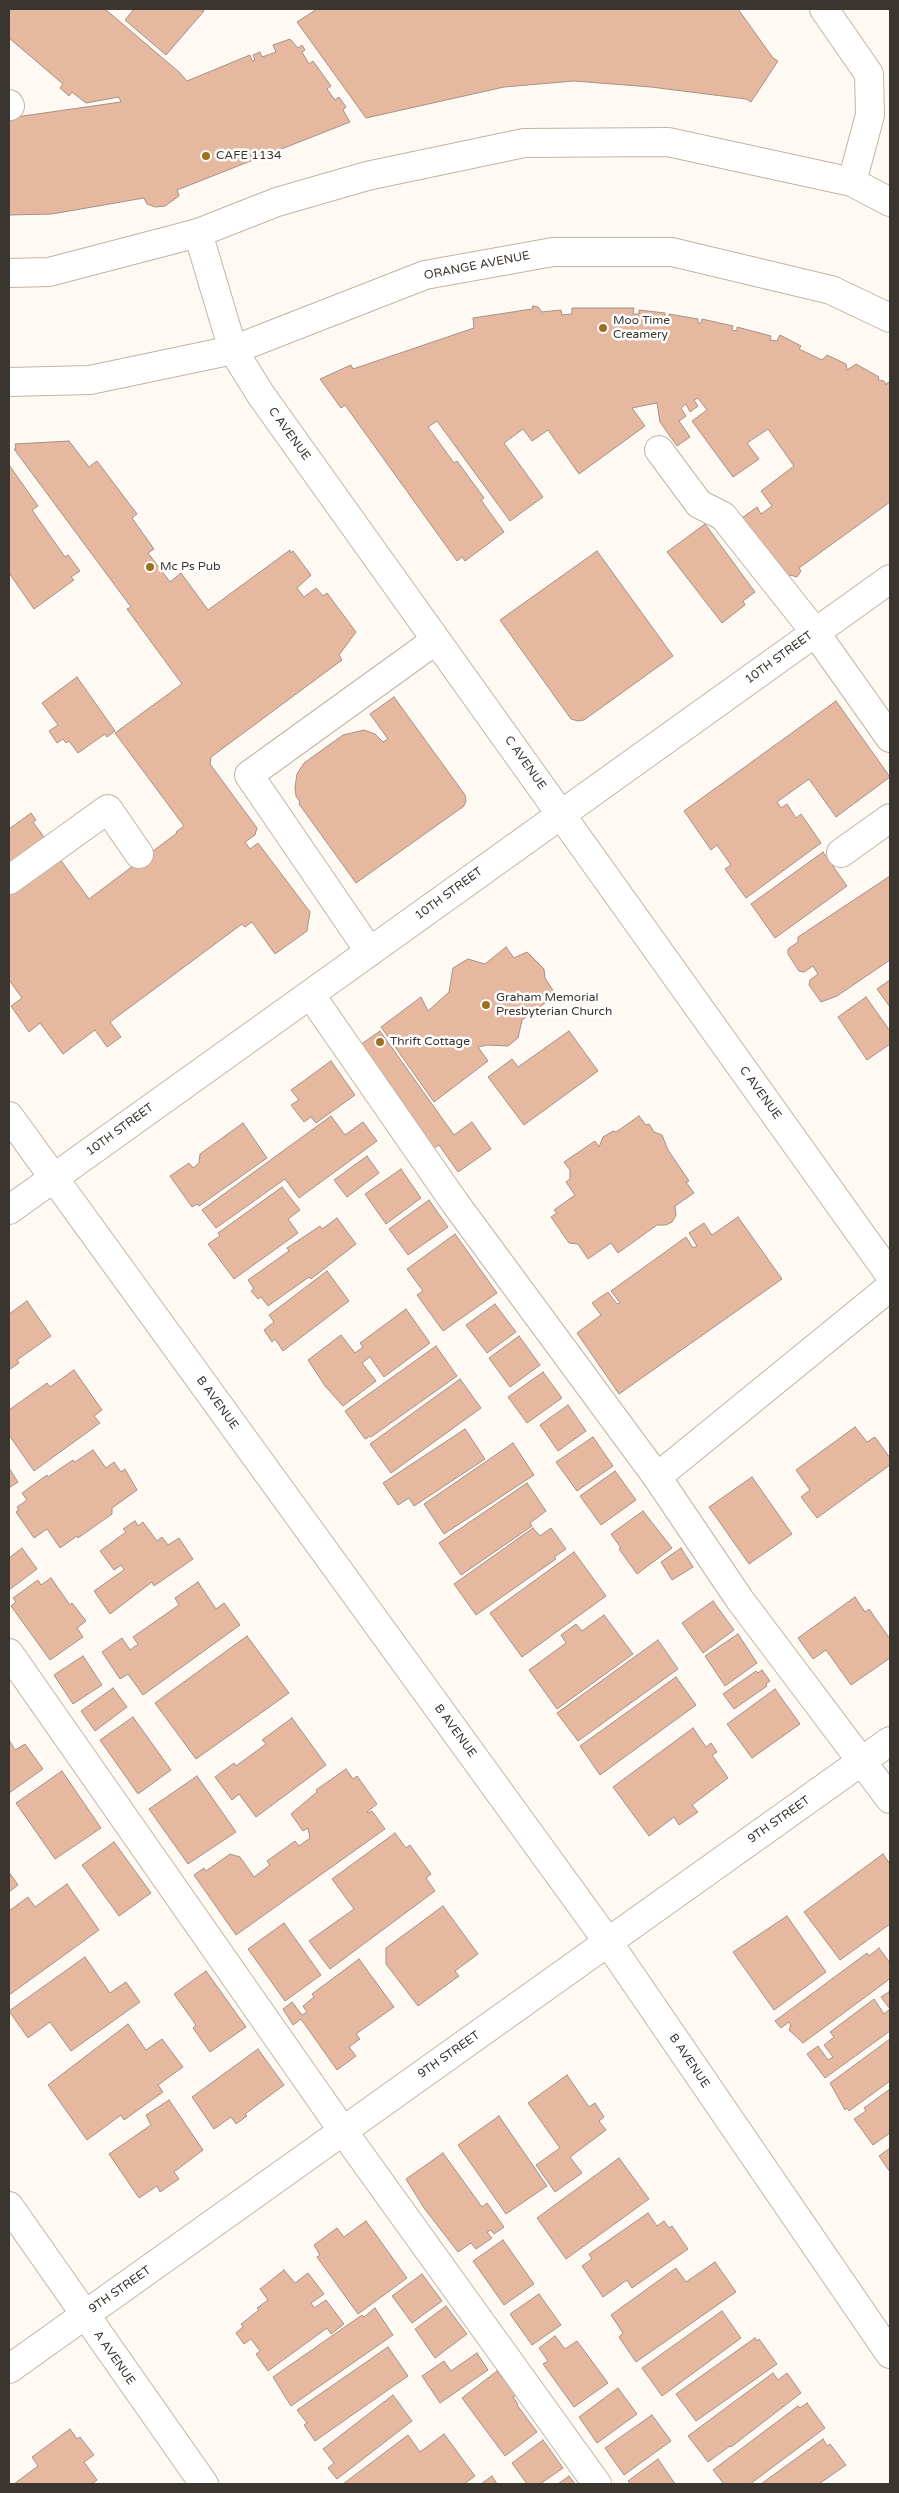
<!DOCTYPE html>
<style>
body{margin:0}
#map{position:relative;width:899px;height:2493px;overflow:hidden;background:#fef9f2;font-family:"Varela Round",sans-serif}
canvas{display:block}
.frame{position:absolute;inset:0;border:10px solid #3a352f;pointer-events:none}
</style>
<div id="map">
<canvas width="899" height="2493"></canvas>
<div class="frame"></div>
</div>
<script>
const ctx = document.querySelector('canvas').getContext('2d');
ctx.lineJoin = 'round';
function fill(path, color) {
  ctx.fillStyle = color;
  ctx.fill(path, 'evenodd');
}
function toPath(rows) {
  const path = new Path2D();
  for (const r of rows) {
    path.moveTo(r[0], r[1]);
    for (let i = 2; i < r.length; i += 2) path.lineTo(r[i], r[i + 1]);
  }
  return path;
}
function stroke(path, color, width, dash) {
  ctx.strokeStyle = color;
  ctx.lineWidth = width;
  ctx.lineCap = dash ? 'butt' : 'round';
  ctx.setLineDash(dash || []);
  ctx.stroke(path);
}
function drawText(font, color, halo, rows, align = 'center') {
  ctx.font = font + ' "Varela Round",sans-serif';
  ctx.lineWidth = 5;
  ctx.setLineDash([]);
  ctx.textBaseline = 'middle';
  ctx.strokeStyle = halo;
  ctx.fillStyle = color;
  for (const [text, x, y, turn = 0] of rows) {
    ctx.save();
    ctx.translate(x, y);
    ctx.rotate((+turn || 0) * Math.PI / 180);
    ctx.textAlign = isNaN(turn) ? turn : align;
    if (halo) ctx.strokeText(text, 0, 0);
    ctx.fillText(text, 0, 0);
    ctx.restore();
  }
}
const building = toPath([
 [9,9,105,9,179,72,187,81,250,55,252,61,255,60,253,55,260,52,262,57,276,52,273,45,290,39,298,48,302,45,305,50,302,52,309,64,313,61,331,86,327,89,335,100,339,97,346,107,343,110,350,122,177,190,179,196,165,206,155,207,147,204,144,198,52,214,9,215,9,118,121,102,119,97,86,103,72,92,69,96,60,88,63,84,9,38,9,9],
 [134,9,201,9,204,11,166,55,125,20,134,9],
 [317,9,738,9,773,58,778,61,751,102,746,99,651,87,574,81,504,87,366,118,297,22,317,9],
 [533,306,538,307,542,312,561,310,562,315,572,314,572,308,634,308,633,314,639,314,639,310,665,313,665,318,669,318,669,314,698,319,698,323,701,323,702,319,733,326,732,330,737,331,737,327,771,336,770,340,777,341,780,335,801,346,799,349,822,360,827,355,846,364,847,370,856,364,879,377,878,380,884,381,886,385,888,382,890,384,890,502,799,568,801,571,797,577,790,575,778,583,735,523,757,507,761,514,772,506,761,491,794,466,768,429,747,443,759,459,733,477,692,421,707,410,698,398,694,400,698,406,690,412,686,404,681,408,686,416,679,421,690,437,677,446,660,422,657,403,632,408,645,426,579,474,548,430,532,441,523,429,504,443,543,497,510,521,437,421,428,427,454,463,457,461,484,498,481,500,504,532,465,561,462,557,457,561,345,405,341,408,320,379,351,365,353,369,474,328,473,318,532,309,533,306],
 [69,441,89,467,97,461,137,514,132,518,154,549,148,553,170,582,181,573,208,610,290,550,291,553,293,551,311,575,297,588,304,597,316,588,323,596,327,593,356,632,339,655,342,660,211,757,210,764,257,828,255,835,245,842,250,849,258,843,310,912,307,931,275,954,252,922,245,927,242,924,110,1022,121,1037,107,1047,95,1030,63,1054,40,1023,29,1032,11,1006,22,998,9,980,9,829,31,813,36,820,33,822,89,899,177,833,176,832,184,826,115,733,182,684,127,609,131,607,14,449,16,449,15,444,69,441],
 [9,465,38,506,32,510,65,557,68,555,80,571,71,577,74,580,34,609,9,573,9,465],
 [705,524,755,592,743,601,745,605,722,623,667,552,705,524],
 [597,551,673,656,584,720,578,721,571,719,500,620,597,551],
 [77,677,115,731,107,737,105,734,78,753,69,741,66,743,63,739,57,743,49,731,58,725,42,703,77,677],
 [394,697,465,795,466,801,464,806,356,883,299,804,300,802,296,796,295,787,297,774,304,763,343,735,364,730,375,734,383,742,388,739,370,714,394,697],
 [836,701,890,777,836,817,809,779,777,802,781,808,787,804,796,818,801,814,821,843,746,898,725,869,731,865,717,845,711,850,684,811,836,701],
 [823,852,847,886,775,938,751,904,823,852],
 [890,876,890,960,837,996,821,1002,809,985,810,980,818,974,813,966,804,972,799,971,788,954,788,949,798,942,798,937,890,876],
 [506,947,514,958,527,952,544,969,545,978,556,995,522,1020,518,1038,508,1046,487,1045,478,1047,488,1061,434,1102,381,1027,421,997,428,1011,449,992,453,968,468,959,485,964,506,947],
 [890,980,890,1007,877,989,890,980],
 [866,997,890,1031,890,1044,867,1060,838,1017,866,997],
 [380,1031,454,1135,472,1122,491,1149,458,1172,439,1145,434,1148,360,1045,380,1031],
 [569,1031,598,1071,524,1125,488,1077,512,1059,518,1067,569,1031],
 [331,1061,355,1095,316,1123,311,1117,304,1122,291,1105,299,1100,291,1090,331,1061],
 [331,1116,345,1135,363,1122,377,1141,299,1198,285,1179,216,1228,202,1210,331,1116],
 [639,1116,646,1125,649,1124,654,1132,662,1135,668,1150,689,1181,686,1182,694,1193,675,1206,676,1215,672,1222,666,1225,657,1225,618,1253,611,1243,588,1259,578,1244,569,1243,551,1217,557,1213,554,1210,575,1195,566,1182,570,1179,570,1170,564,1162,595,1141,599,1147,603,1137,613,1131,616,1132,639,1116],
 [243,1123,267,1158,199,1206,197,1204,192,1207,170,1176,189,1163,193,1168,199,1163,200,1154,243,1123],
 [367,1156,379,1173,347,1197,334,1180,367,1156],
 [401,1169,421,1198,386,1224,365,1194,401,1169],
 [282,1187,300,1210,288,1219,298,1233,234,1279,208,1244,220,1236,218,1233,282,1187],
 [429,1200,448,1227,408,1255,389,1229,429,1200],
 [738,1217,782,1279,619,1394,577,1333,601,1315,592,1303,608,1292,617,1304,620,1303,611,1291,686,1237,693,1248,697,1246,689,1233,704,1223,712,1235,738,1217],
 [337,1218,356,1244,311,1279,309,1277,268,1306,261,1297,258,1299,251,1291,254,1289,248,1280,289,1251,287,1248,320,1226,322,1229,337,1218],
 [455,1234,497,1293,443,1331,417,1295,423,1291,407,1269,455,1234],
 [327,1271,349,1301,283,1351,275,1339,272,1342,264,1330,274,1322,269,1315,327,1271],
 [27,1301,51,1336,17,1360,19,1363,9,1370,9,1314,27,1301],
 [495,1304,516,1332,487,1353,466,1325,495,1304],
 [406,1309,430,1343,384,1377,370,1357,362,1363,376,1381,343,1406,325,1386,308,1360,341,1335,355,1353,363,1347,360,1343,406,1309],
 [519,1336,540,1365,510,1387,489,1358,519,1336],
 [436,1346,457,1376,371,1437,370,1436,365,1439,345,1411,436,1346],
 [74,1370,102,1410,94,1416,100,1423,34,1471,9,1435,9,1410,47,1383,50,1387,74,1370],
 [543,1372,562,1398,527,1423,508,1397,543,1372],
 [460,1379,481,1408,391,1473,370,1444,460,1379],
 [568,1405,586,1431,558,1451,540,1425,568,1405],
 [855,1427,867,1442,875,1437,890,1458,890,1465,817,1518,801,1497,810,1490,796,1470,855,1427],
 [465,1429,485,1459,414,1506,409,1498,398,1505,383,1483,465,1429],
 [593,1437,613,1466,577,1491,556,1462,593,1437],
 [513,1443,534,1475,444,1534,424,1504,513,1443],
 [93,1450,106,1468,114,1462,121,1472,125,1469,137,1490,112,1508,112,1514,78,1538,77,1536,60,1548,47,1529,34,1538,16,1512,19,1510,17,1507,27,1500,22,1493,47,1475,48,1477,73,1460,75,1462,93,1450],
 [9,1468,18,1482,9,1488,9,1468],
 [615,1471,636,1500,601,1525,580,1496,615,1471],
 [752,1477,792,1534,749,1564,709,1507,752,1477],
 [527,1483,546,1511,530,1523,532,1526,461,1575,439,1543,527,1483],
 [643,1511,672,1548,637,1574,619,1549,621,1548,611,1534,643,1511],
 [135,1521,138,1526,143,1522,157,1541,162,1537,168,1545,179,1538,193,1559,154,1586,152,1582,110,1614,94,1591,124,1570,121,1565,114,1570,100,1551,126,1532,123,1529,135,1521],
 [533,1528,540,1536,551,1528,566,1549,554,1557,556,1559,476,1615,454,1584,533,1528],
 [22,1548,37,1569,9,1590,9,1558,22,1548],
 [681,1548,693,1567,672,1580,661,1562,681,1548],
 [574,1552,606,1596,522,1657,490,1613,574,1552],
 [51,1578,70,1605,72,1603,86,1621,77,1628,83,1637,50,1660,11,1606,16,1602,13,1598,38,1580,41,1585,51,1578],
 [198,1582,216,1609,224,1603,240,1625,143,1695,128,1674,120,1679,102,1652,122,1638,130,1650,138,1644,133,1637,179,1605,175,1598,198,1582],
 [855,1597,865,1612,869,1609,890,1639,890,1658,851,1685,826,1650,813,1659,798,1638,855,1597],
 [713,1601,734,1630,703,1653,682,1623,713,1601],
 [604,1615,633,1654,557,1709,529,1670,566,1643,561,1635,576,1624,582,1631,604,1615],
 [738,1634,757,1663,725,1686,705,1656,738,1634],
 [247,1636,289,1693,196,1759,155,1703,247,1636],
 [658,1640,678,1669,578,1741,557,1713,658,1640],
 [83,1656,102,1685,73,1704,54,1675,83,1656],
 [762,1670,770,1681,766,1684,767,1686,734,1709,723,1694,756,1671,758,1673,762,1670],
 [676,1677,696,1705,600,1775,580,1746,676,1677],
 [113,1688,127,1707,95,1731,81,1711,113,1688],
 [775,1689,800,1724,752,1758,727,1724,775,1689],
 [133,1717,171,1770,138,1794,100,1740,133,1717],
 [292,1718,326,1765,256,1817,239,1794,232,1800,215,1777,234,1763,236,1766,266,1744,262,1740,292,1718],
 [693,1728,706,1747,711,1743,717,1752,712,1755,728,1778,692,1805,698,1812,679,1825,674,1817,649,1836,613,1787,693,1728],
 [9,1740,15,1750,25,1744,43,1769,9,1793,9,1740],
 [346,1769,353,1779,357,1776,377,1804,367,1812,368,1813,372,1811,385,1829,236,1935,194,1875,204,1868,206,1871,230,1854,240,1857,254,1877,270,1865,267,1861,295,1841,299,1846,310,1838,308,1828,303,1831,291,1814,317,1792,316,1790,346,1769],
 [62,1771,101,1828,55,1859,16,1803,62,1771],
 [197,1776,236,1832,188,1864,149,1809,197,1776],
 [395,1833,406,1848,410,1845,431,1874,426,1878,435,1891,330,1969,309,1941,354,1909,332,1879,395,1833],
 [114,1842,151,1893,119,1916,82,1865,114,1842],
 [883,1854,890,1864,890,1924,840,1960,804,1912,883,1854],
 [9,1872,18,1885,9,1892,9,1872],
 [67,1884,99,1930,9,1995,9,1911,28,1897,35,1907,67,1884],
 [443,1906,478,1954,455,1971,459,1976,418,2006,386,1964,386,1948,443,1906],
 [787,1916,826,1972,774,2010,733,1952,787,1916],
 [284,1923,321,1975,285,2001,248,1949,284,1923],
 [879,1948,890,1963,890,1978,887,1981,803,2043,789,2030,791,2025,789,2022,781,2028,775,2021,867,1953,869,1956,879,1948],
 [85,1957,110,1993,126,1982,140,2002,71,2051,50,2022,28,2038,9,2011,85,1957],
 [359,1959,394,2007,356,2034,360,2039,349,2047,356,2056,337,2070,301,2019,293,2025,283,2009,292,2002,302,2015,307,2012,303,2006,314,1997,312,1994,359,1959],
 [206,1971,246,2027,210,2052,193,2028,196,2025,174,1994,206,1971],
 [889,1992,890,1994,890,2031,825,2078,807,2054,818,2046,828,2060,833,2057,824,2045,834,2037,830,2032,874,1999,884,2014,890,2009,881,1997,889,1992],
 [128,2024,146,2050,162,2039,183,2067,158,2085,163,2092,124,2120,121,2115,87,2140,48,2085,128,2024],
 [890,2039,890,2081,849,2111,847,2108,845,2110,830,2083,890,2039],
 [258,2049,284,2085,245,2114,247,2116,236,2124,231,2117,214,2129,192,2097,258,2049],
 [567,2075,589,2107,595,2103,604,2117,599,2121,606,2130,570,2157,582,2173,555,2192,536,2165,560,2148,528,2103,567,2075],
 [890,2089,890,2133,873,2145,854,2119,866,2111,864,2108,890,2089],
 [169,2100,203,2150,174,2172,179,2179,160,2192,157,2186,139,2198,109,2154,151,2125,146,2115,169,2100],
 [499,2116,547,2186,506,2214,458,2145,499,2116],
 [890,2148,890,2172,879,2156,890,2148],
 [443,2153,482,2207,487,2203,504,2227,494,2234,491,2230,487,2232,492,2238,476,2249,471,2243,458,2252,424,2208,406,2179,443,2153],
 [619,2158,649,2199,566,2259,537,2218,619,2158],
 [648,2213,657,2226,664,2221,669,2228,672,2226,688,2249,632,2288,627,2280,603,2297,582,2266,592,2259,589,2254,648,2213],
 [366,2221,407,2278,358,2314,317,2257,320,2255,314,2245,337,2228,344,2237,366,2221],
 [503,2240,534,2284,504,2305,473,2261,503,2240],
 [715,2262,736,2292,636,2362,619,2337,623,2333,611,2315,676,2268,686,2282,715,2262],
 [284,2270,295,2283,308,2273,324,2294,311,2303,314,2308,326,2300,344,2324,331,2334,327,2328,268,2371,256,2354,260,2351,251,2339,244,2344,236,2333,243,2327,241,2324,259,2310,257,2308,268,2300,260,2289,284,2270],
 [422,2274,442,2301,412,2323,392,2296,422,2274],
 [539,2294,561,2325,532,2345,510,2314,539,2294],
 [446,2306,467,2334,435,2358,415,2329,446,2306],
 [375,2308,393,2335,291,2406,273,2377,362,2315,364,2317,375,2308],
 [722,2311,741,2338,662,2396,642,2368,722,2311],
 [555,2336,565,2349,577,2341,608,2383,574,2407,543,2364,548,2361,539,2348,555,2336],
 [755,2338,757,2341,759,2339,777,2364,696,2421,676,2394,755,2338],
 [388,2347,408,2376,315,2441,304,2425,307,2423,297,2410,388,2347],
 [477,2353,488,2370,440,2403,422,2376,444,2361,451,2371,477,2353],
 [497,2371,516,2395,513,2397,518,2404,517,2405,537,2432,505,2456,462,2398,497,2371],
 [773,2373,778,2380,787,2373,801,2393,731,2447,730,2446,708,2462,688,2436,773,2373],
 [618,2388,637,2414,597,2443,579,2417,618,2388],
 [393,2395,412,2421,337,2479,328,2468,334,2463,323,2449,393,2395],
 [807,2403,825,2428,750,2484,724,2484,713,2470,798,2406,800,2408,807,2403],
 [652,2415,671,2441,624,2475,605,2448,652,2415],
 [70,2429,77,2439,80,2437,94,2455,84,2462,97,2480,92,2484,14,2484,38,2466,32,2457,70,2429],
 [444,2434,475,2476,464,2484,343,2484,408,2435,420,2452,444,2434],
 [823,2439,827,2446,830,2444,846,2465,819,2484,761,2484,823,2439],
 [543,2440,563,2468,540,2484,527,2484,512,2463,543,2440],
 [658,2459,675,2484,631,2484,628,2481,658,2459],
 [492,2476,497,2484,481,2484,492,2476],
 [569,2476,575,2484,558,2484,569,2476]
]);
fill(building, '#e6b8a0');
stroke(building, '#a49289', 1);
const minor = toPath([
 [824,9,869,74,870,115,852,182],
 [9,104,10,106],
 [198,233,233,350,261,395,890,1275],
 [659,450,699,504,723,516,815,632,890,738],
 [841,853,890,818],
 [9,880,108,809,139,854],
 [370,952,249,775,436,640],
 [310,994,455,1203,657,1477,740,1600,890,1799],
 [9,1116,608,1942,890,2354],
 [9,1210,890,579],
 [657,1477,890,1287],
 [9,1653,343,2131,597,2484],
 [9,2206,204,2484],
 [9,2369,890,1741]
]);
const highway = toPath([
 [9,273,49,272,198,233,277,202,367,176,524,143,668,142,852,182,890,202],
 [9,382,90,380,233,350,425,275,553,252,672,252,831,290,890,318]
]);
stroke(minor, '#c0b5a5', 30);
stroke(highway, '#c0b5a5', 30);
stroke(minor, '#fff', 28);
stroke(highway, '#fff', 28);
for (const [x, y, r, color] of [
 [206,156,5,"#9c701f"],
 [603,328,5,"#9c701f"],
 [150,567,5,"#9c701f"],
 [486,1005,5,"#9c701f"],
 [380,1042,5,"#9c701f"]
]) {
  const dot = new Path2D();
  dot.arc(x, y, r, 0, 2 * Math.PI);
  ctx.fillStyle = color;
  ctx.fill(dot);
  stroke(dot, '#fff', 2);
}
drawText('12px', '#3a352f', '#fff', [
 ["CAFE 1134",216,156],
 ["Moo Time",613,321],
 ["Creamery",613,335],
 ["Mc Ps Pub",160,567],
 ["Graham Memorial",496,998],
 ["Presbyterian Church",496,1012],
 ["Thrift Cottage",390,1042]
], 'left');
drawText('12px', '#3a352f', '#fff', [
 ["ORANGE AVENUE",477,266,-11],
 ["C AVENUE",289,434,54],
 ["10TH STREET",779,658,-36],
 ["C AVENUE",525,763,55],
 ["10TH STREET",449,894,-36],
 ["C AVENUE",760,1093,54],
 ["10TH STREET",120,1130,-36],
 ["B AVENUE",217,1403,54],
 ["B AVENUE",455,1731,54],
 ["9TH STREET",779,1820,-35],
 ["9TH STREET",449,2055,-35],
 ["B AVENUE",689,2061,56],
 ["9TH STREET",120,2290,-35],
 ["A AVENUE",114,2358,55]
]);
</script>
